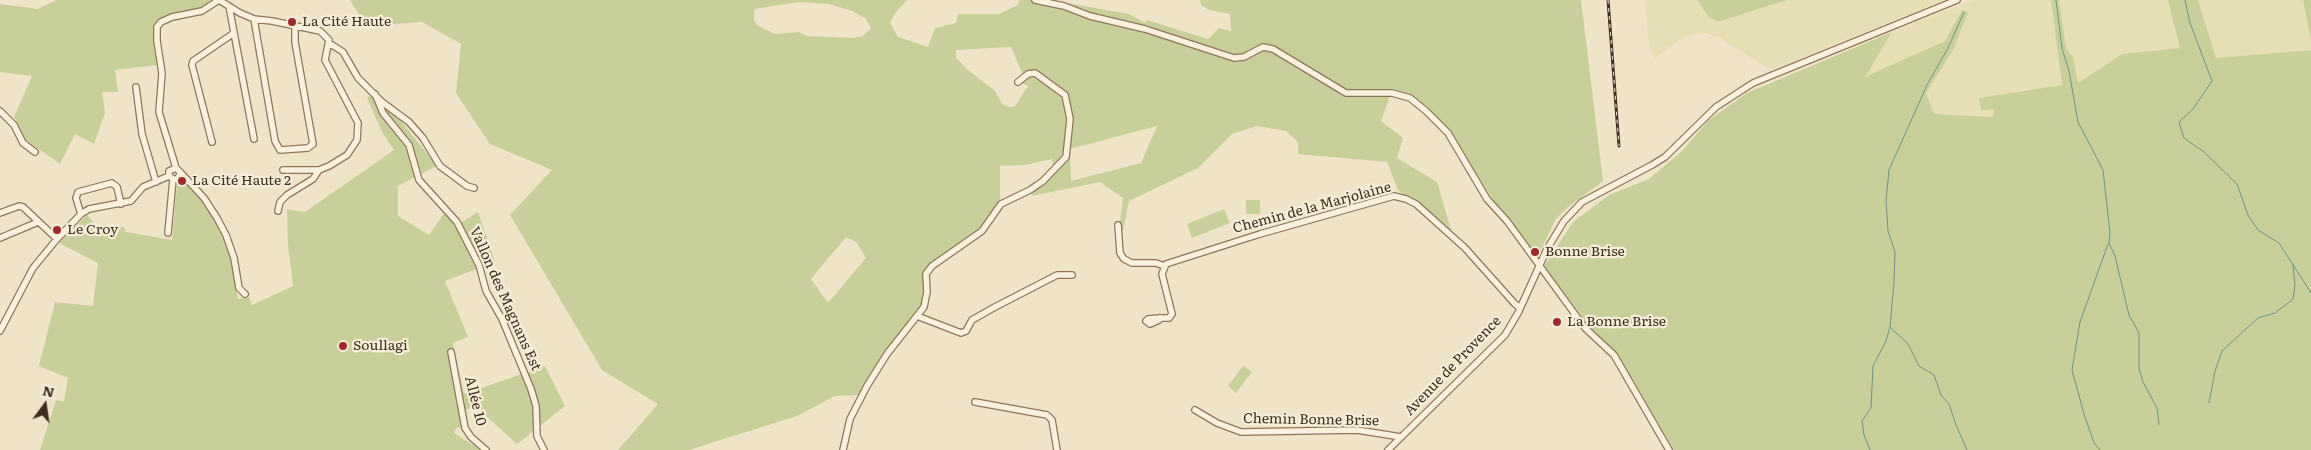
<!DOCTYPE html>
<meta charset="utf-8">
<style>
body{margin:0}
#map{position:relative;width:2311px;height:450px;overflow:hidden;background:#f0e4c8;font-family:Literata,serif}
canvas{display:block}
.north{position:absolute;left:20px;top:380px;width:50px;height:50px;-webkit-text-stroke:4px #f7eed8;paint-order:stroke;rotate:14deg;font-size:14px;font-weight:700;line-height:20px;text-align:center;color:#3d2e20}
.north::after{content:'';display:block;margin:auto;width:18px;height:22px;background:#3d2e20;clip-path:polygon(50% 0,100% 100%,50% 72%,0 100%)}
</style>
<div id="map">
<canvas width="2311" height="450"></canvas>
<div class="north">N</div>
</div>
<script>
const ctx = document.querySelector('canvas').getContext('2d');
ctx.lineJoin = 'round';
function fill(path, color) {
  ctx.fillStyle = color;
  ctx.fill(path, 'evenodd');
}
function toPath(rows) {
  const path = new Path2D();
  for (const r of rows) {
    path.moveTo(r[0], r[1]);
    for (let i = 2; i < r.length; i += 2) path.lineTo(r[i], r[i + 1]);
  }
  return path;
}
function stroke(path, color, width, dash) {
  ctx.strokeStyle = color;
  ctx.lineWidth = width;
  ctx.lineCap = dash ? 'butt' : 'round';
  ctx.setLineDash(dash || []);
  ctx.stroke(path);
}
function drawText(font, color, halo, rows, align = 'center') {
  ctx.font = font + ' Literata,serif';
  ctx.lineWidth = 4.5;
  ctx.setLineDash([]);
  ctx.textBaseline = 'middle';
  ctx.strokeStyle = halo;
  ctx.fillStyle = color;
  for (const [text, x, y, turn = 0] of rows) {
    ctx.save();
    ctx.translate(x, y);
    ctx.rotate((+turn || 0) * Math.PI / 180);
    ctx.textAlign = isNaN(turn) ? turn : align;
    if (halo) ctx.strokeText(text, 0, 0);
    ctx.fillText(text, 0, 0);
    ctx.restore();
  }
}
fill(toPath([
 [1645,0,1697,0,1708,16,1719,22,1787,0,1944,0,1773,69,1768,68,1720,38,1706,33,1693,34,1680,40,1655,58,1649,47],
 [1972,0,2051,0,2062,85,1979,98,1994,109,1993,117,1934,114,1926,93,1954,48,1962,10,1945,41,1864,78,1892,32],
 [2059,0,2168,0,2180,48,2122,54,2078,83,2073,58,2066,48],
 [2198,0,2303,0,2311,40,2311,50,2216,58]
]), '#e6deb5');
fill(toPath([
 [56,0,213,0,214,2,201,9,160,18,155,27,157,65,115,70,118,92,102,92,105,113,94,144,75,134,60,164,25,139,14,117,32,76,0,72,0,4,38,9],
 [350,0,907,0,895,13,890,23,898,37,928,47,935,28,956,23,958,14,999,14,1018,5,1019,0,1049,0,1129,14,1145,23,1147,20,1208,39,1219,28,1231,31,1230,14,1209,10,1201,5,1200,0,1581,0,1603,181,1568,207,1556,219,1537,257,1492,198,1436,116,1415,99,1392,90,1381,121,1403,138,1397,158,1437,182,1453,236,1398,190,1387,162,1298,154,1298,142,1286,131,1257,126,1232,134,1198,168,1129,201,1123,231,1119,229,1123,198,1100,182,1032,196,1030,187,1053,168,1052,159,1025,165,1000,166,1000,199,981,228,929,265,922,303,916,313,898,335,859,395,835,396,797,416,689,450,618,450,658,404,602,370,510,215,552,170,490,144,456,93,461,44,422,22,366,26],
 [799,2,829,4,852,11,865,18,871,28,863,36,854,38,807,36,799,32,775,34,757,25,754,20,754,9],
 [1011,47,1023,75,1017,81,1028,86,1015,106,1009,107,1003,105,994,90,968,70,956,58,956,50],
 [1157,126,1141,163,1071,181,1070,149],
 [846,237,856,242,866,258,828,303,811,279],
 [1697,0,1787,0,1718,22,1708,16],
 [2051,0,2059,0,2066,48,2073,57,2078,83,2122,54,2180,48,2168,0,2198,0,2216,58,2311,50,2311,450,1674,450,1616,354,1590,327,1544,266,1573,222,1609,195,1649,179,1682,151,1709,120,1747,93,1892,32,1865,77,1945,41,1962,10,1968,12,1954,48,1926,93,1934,114,1993,117,1994,109,1981,110,1979,98,2062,85],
 [2303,0,2311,0,2311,40],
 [376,90,437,166,398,186,398,216,429,235,448,208,459,224,478,212,495,262,445,281,468,337,453,343,464,394,545,366,565,406,517,444,475,406,466,410,468,426,456,428,454,433,481,450,40,450,56,400,64,402,68,378,39,366,55,302,93,306,98,263,59,243,87,215,98,228,124,227,126,232,172,240,177,185,186,183,207,205,228,248,238,299,249,297,252,305,293,286,288,245,287,209,305,212,394,150,382,132,367,98],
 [1246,200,1260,200,1260,214,1246,214],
 [1224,209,1230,223,1192,238,1187,224],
 [1243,366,1252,372,1236,393,1228,386]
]), '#c9cf9b');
stroke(toPath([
 [2056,0,2062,48,2069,71,2078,122,2103,170,2110,233,2109,243,2115,256,2129,315,2139,333,2139,368,2143,382,2157,408,2159,424],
 [2185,0,2190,23,2212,81,2193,109,2179,122,2184,138,2204,152,2237,184,2248,215,2258,230,2279,243,2311,293],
 [1890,327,1908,344,1919,366,1934,375,1941,395,1949,404,1956,425,1967,450],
 [2209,403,2215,371,2222,351,2258,318,2275,313,2293,299,2295,285,2293,265],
 [1870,450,1864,435,1862,421,1871,408,1873,366,1886,341,1890,327,1894,283,1895,252,1888,231,1886,201,1889,170,1927,85,1948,48,1964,12],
 [2100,450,2094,443,2084,414,2072,370,2080,322,2108,244]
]), '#6f938a', 1);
const minor = toPath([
 [1035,0,1064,6,1090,16,1145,29,1234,58,1244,57,1263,47,1273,49,1346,93,1392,93,1410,98,1426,111,1448,133,1487,199,1507,221,1585,328,1614,355,1669,450],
 [229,6,254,139],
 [254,19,275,141,280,150,308,148,313,144,295,42,295,26],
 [329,43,343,52,358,78,382,102,409,122,423,138,440,166,467,186,474,188],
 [136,87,142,134,156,182],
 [375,94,383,113,409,145,419,180,457,222,479,265,486,291,502,319,531,389,536,406,537,436,544,450],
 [0,111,14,125,23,143,35,152],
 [212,142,192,65,193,61,234,33],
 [176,168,169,171,169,176,173,179,177,179,181,173,176,168,159,112,162,73,157,41,157,27,161,22,172,17,202,11,219,0,240,13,254,19,272,21,320,31,329,40,325,60,358,123,357,140,347,155,329,166,319,170,313,179,287,195,280,202,278,211],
 [283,170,319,170],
 [181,173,204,198,217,218,226,235,234,258,239,288,245,294],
 [0,213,19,206,23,207,57,239],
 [81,214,76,198,78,192,112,183,117,187,121,204],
 [1118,225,1120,253,1124,259,1132,263,1156,263,1164,266],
 [168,233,173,179],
 [0,238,38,222],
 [917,316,961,333,966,331,972,320,995,307,1057,275,1072,275],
 [1160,318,1159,320,1150,324,1146,321,1148,319,1160,318,1169,318,1172,314,1162,274,1166,264,1260,234,1394,196,1406,199,1416,204,1465,248,1515,304,1520,308],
 [0,331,33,268,57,239,81,214,89,209,131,201,143,187,169,176],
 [451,352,465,428,471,437,486,450],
 [975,402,1047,415,1052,420,1057,450],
 [1195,410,1217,423,1241,432,1357,430,1401,437],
 [843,450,850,419,867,386,887,354,924,307,927,292,926,274,932,266,982,231,1001,204,1030,190,1043,181,1066,157,1070,119,1065,95,1035,73,1028,74,1018,82],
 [1388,450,1505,335,1518,313,1547,249,1564,221,1582,202,1652,165,1665,157,1716,107,1753,83,1957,0]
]);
stroke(minor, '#8d765c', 8);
stroke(minor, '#faf1dc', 5.5);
const rail = toPath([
 [1608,0,1619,146]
]);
stroke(rail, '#3d2e20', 3);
stroke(rail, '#f7eed8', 1, [4]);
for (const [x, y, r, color] of [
 [292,22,5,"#9e2a2b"],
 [182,181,5,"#9e2a2b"],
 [57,230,5,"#9e2a2b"],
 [1535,252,5,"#9e2a2b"],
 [1557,322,5,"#9e2a2b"],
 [343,346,5,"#9e2a2b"]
]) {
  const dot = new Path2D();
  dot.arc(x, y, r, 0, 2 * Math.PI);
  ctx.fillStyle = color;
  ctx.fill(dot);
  stroke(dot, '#f7eed8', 2);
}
drawText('14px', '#3d2e20', '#f7eed8', [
 ["La Cité Haute",302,22],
 ["La Cité Haute 2",192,181],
 ["Le Croy",67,230],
 ["Bonne Brise",1545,252],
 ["La Bonne Brise",1567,322],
 ["Soullagi",353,346]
], 'left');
drawText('14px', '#3d2e20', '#f7eed8', [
 ["Chemin de la Marjolaine",1312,208,-15],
 ["Vallon des Magnans Est",505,299,66],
 ["Avenue de Provence",1453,366,-46],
 ["Allée 10",475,401,76],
 ["Chemin Bonne Brise",1311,420,1]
]);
</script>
